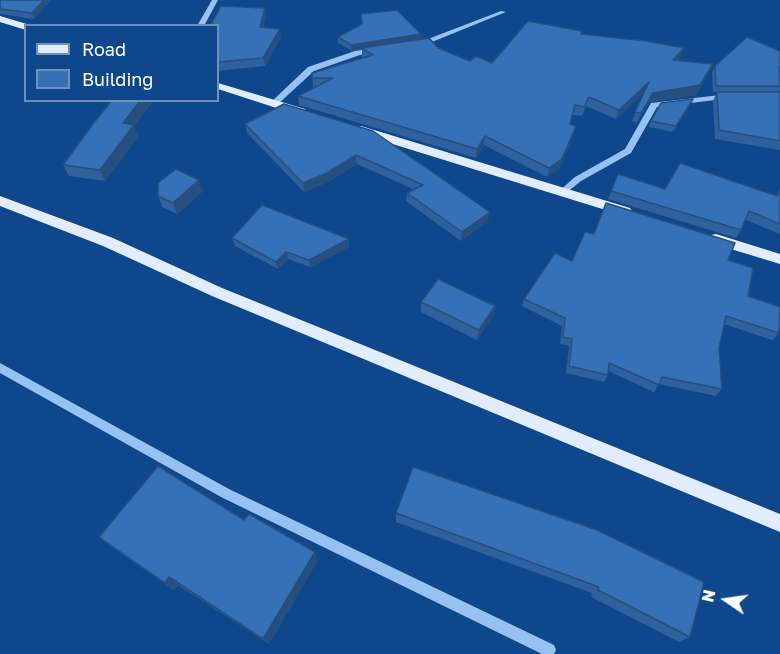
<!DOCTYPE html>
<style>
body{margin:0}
#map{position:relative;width:780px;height:654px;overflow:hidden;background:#0e478c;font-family:"Golos Text",sans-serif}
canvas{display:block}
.legend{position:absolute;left:24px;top:24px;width:195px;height:78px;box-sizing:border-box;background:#0e478c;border:2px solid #6e91ba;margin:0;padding:8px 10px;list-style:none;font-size:18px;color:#fff}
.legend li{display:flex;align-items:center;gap:12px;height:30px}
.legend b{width:30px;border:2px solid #6e91ba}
.north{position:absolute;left:696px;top:570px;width:60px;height:60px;-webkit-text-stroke:4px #0e478c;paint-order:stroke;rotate:283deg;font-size:16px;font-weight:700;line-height:24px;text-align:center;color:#fff}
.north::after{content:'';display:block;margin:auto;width:21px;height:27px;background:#fff;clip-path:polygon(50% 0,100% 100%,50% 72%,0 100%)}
</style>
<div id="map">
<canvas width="780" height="654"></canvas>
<ul class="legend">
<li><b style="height:8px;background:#e1edff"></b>Road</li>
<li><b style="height:16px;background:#3671b7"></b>Building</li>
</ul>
<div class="north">N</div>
</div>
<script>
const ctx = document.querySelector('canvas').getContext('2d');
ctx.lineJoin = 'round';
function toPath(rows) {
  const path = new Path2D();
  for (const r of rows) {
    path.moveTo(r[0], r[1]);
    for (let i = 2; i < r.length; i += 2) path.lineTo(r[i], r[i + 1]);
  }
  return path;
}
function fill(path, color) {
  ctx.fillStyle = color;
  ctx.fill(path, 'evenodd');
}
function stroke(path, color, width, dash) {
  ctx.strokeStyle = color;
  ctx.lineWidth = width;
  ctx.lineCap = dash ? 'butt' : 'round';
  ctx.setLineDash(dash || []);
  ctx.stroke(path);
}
fill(toPath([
 [212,0,218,0,204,26,197,26,212,0],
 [501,11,506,12,422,46,415,44,501,11],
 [374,48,377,48,377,52,360,55,314,71,277,105,274,105,270,103,308,67,355,51,374,48],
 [729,94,732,94,732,98,657,107,631,153,581,181,565,194,559,194,558,192,575,177,625,149,651,103,729,94],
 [0,363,229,489,554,645,556,650,554,654,542,654,221,497,0,373,0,363]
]), '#95c1f3');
fill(toPath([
 [0,16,30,25,30,26,26,26,26,30,0,22,0,16],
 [218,83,305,109,307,112,301,116,218,89,218,83],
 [361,126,630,208,632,211,625,216,357,133,357,127,361,126],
 [0,196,113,238,222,288,780,514,780,532,212,296,103,246,0,206,0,196],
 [716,234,780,254,780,264,711,243,709,239,711,235,716,234]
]), '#e1edff');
fill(toPath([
 [0,0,51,0,34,19,0,14],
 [265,8,266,16,263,27,281,37,265,66,218,71,218,26],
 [361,14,470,61,492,63,581,34,681,57,678,60,713,64,709,73,696,95,649,102,637,123,632,121,644,93,616,119,586,106,582,116,573,115,570,124,573,136,560,168,547,177,484,145,476,158,299,105,298,96,316,87,313,87,312,73,363,58,362,57,362,49,352,51,338,43,338,37,362,25],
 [780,51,780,90,779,92,780,92,780,150,715,139,713,101,717,92,719,92,713,92,712,72,715,66],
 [112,100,154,100,134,126,139,136,105,181,69,176,63,165],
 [284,104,488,221,461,241,406,201,407,193,413,189,357,164,328,182,304,192,247,133,245,124],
 [690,104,673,132,649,127,651,121],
 [618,174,665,189,776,196,780,188,780,234,746,220,741,230,736,238,608,199],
 [203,191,177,214,162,207,158,196],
 [594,234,728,260,748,296,779,333,772,340,724,324,719,348,722,389,716,396,659,384,654,392,608,371,608,375,604,382,566,373,569,346,560,344,562,326,522,306,524,299,572,261],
 [232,238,349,247,310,267,288,259,278,269,235,246],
 [421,302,495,306,493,316,477,340,421,312],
 [413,467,690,637,679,642,591,597,592,593,396,522,396,513],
 [244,520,318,560,269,644,178,585,174,590,110,546,99,537]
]), '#2e619d');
fill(toPath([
 [44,0,51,0,34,19,32,13],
 [265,8,266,16,261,35,260,27],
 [280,29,281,37,265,66,263,58],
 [421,34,421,40,362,48,362,49,352,51,351,45],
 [684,48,681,57,669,69,673,60],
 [713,64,709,73,696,95,649,102,637,123,641,113,653,93],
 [649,82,646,91,616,119,619,110],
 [141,100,154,100,134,126,139,136,105,181,100,170,123,123],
 [576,126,573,136,560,168,547,177,549,168],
 [485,136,484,145,476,158,477,149],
 [356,155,357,164,328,182,304,192,303,183],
 [199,180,203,191,177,214,173,203],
 [490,212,488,221,461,241,462,232],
 [349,239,349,247,310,267,309,260],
 [286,252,288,259,278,269,276,262],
 [495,306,493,316,477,340,479,330],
 [315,552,318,560,269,644,263,639],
 [169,577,178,585,174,590,165,583]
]), '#264f80');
const building = toPath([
 [0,0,44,0,32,13,0,9,0,0],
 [221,6,265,8,260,27,280,29,263,58,218,62,218,26,210,26,221,6],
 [397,10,421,34,351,45,338,37,362,24,361,14,397,10],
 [528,21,582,31,581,34,646,41,684,48,673,60,713,64,700,85,653,93,641,113,635,112,649,82,619,110,589,97,584,107,575,105,570,124,576,126,562,159,549,168,485,136,477,149,298,96,333,78,312,78,312,73,373,55,362,48,429,38,438,48,470,61,476,56,492,63,528,21],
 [747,37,780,51,780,66,779,67,780,86,716,86,715,66,747,37],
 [717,92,780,92,780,141,719,130,717,92],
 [693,99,676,126,651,121,661,103,693,99],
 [112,100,141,100,123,123,134,125,100,170,63,165,93,124,112,100],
 [284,104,373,131,490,212,462,232,407,193,423,185,356,155,327,173,303,183,245,124,284,104],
 [680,163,777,196,780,191,780,224,749,211,741,230,611,191,618,174,665,189,680,163],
 [176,169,199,180,173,203,158,196,158,183,176,169],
 [606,203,735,243,728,260,753,268,748,296,780,307,779,333,726,316,719,348,722,389,662,377,659,385,609,363,608,375,569,366,572,339,563,337,565,318,524,299,555,253,572,261,585,232,594,234,606,203],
 [262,205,349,239,309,260,286,252,276,262,232,238,262,205],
 [438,279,495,306,479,330,421,302,438,279],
 [158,466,244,520,249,514,315,552,263,639,169,577,165,583,99,537,158,466],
 [413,467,597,530,704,582,690,637,598,590,599,587,396,513,413,467]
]);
fill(building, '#3671b7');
stroke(building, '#264f80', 1.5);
</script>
